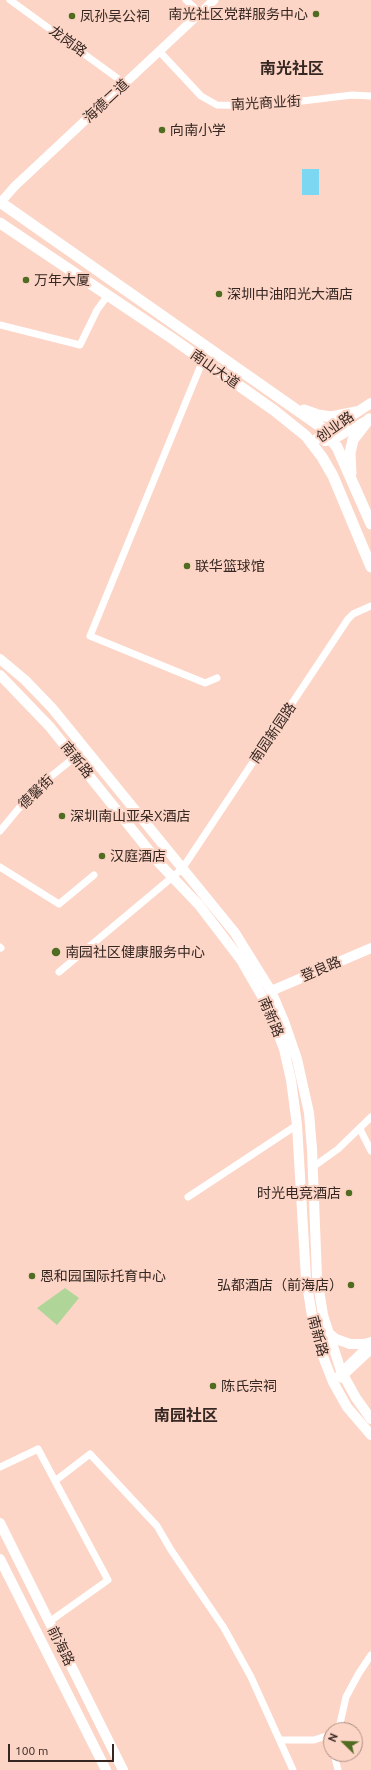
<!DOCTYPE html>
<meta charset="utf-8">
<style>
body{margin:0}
#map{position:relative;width:371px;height:1770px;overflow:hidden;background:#fcd5c6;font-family:Ubuntu,sans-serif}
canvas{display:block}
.north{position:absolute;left:323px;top:1722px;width:40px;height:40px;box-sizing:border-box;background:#fcd5c6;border:1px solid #ad8f84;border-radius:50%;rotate:293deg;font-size:11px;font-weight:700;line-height:16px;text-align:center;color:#362722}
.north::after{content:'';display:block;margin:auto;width:14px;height:18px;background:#4f6c20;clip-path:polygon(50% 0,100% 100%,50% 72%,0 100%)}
.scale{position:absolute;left:8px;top:1744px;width:106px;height:18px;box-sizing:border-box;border:2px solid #362722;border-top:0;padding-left:5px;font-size:12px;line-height:14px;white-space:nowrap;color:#362722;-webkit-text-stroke:3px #fcd5c6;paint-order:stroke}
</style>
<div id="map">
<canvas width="371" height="1770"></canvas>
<div class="north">N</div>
<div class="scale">100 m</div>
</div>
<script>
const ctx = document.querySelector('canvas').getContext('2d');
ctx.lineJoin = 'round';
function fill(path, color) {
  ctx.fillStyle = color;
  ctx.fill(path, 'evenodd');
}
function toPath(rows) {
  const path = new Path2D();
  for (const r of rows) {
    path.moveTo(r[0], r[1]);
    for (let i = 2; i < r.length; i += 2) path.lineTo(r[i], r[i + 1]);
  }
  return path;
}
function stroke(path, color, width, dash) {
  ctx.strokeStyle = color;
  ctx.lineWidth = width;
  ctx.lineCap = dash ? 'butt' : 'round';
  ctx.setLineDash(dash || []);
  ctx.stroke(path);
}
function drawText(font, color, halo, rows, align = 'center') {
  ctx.font = font + ' Ubuntu,"Noto Sans SC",sans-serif';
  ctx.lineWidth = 4;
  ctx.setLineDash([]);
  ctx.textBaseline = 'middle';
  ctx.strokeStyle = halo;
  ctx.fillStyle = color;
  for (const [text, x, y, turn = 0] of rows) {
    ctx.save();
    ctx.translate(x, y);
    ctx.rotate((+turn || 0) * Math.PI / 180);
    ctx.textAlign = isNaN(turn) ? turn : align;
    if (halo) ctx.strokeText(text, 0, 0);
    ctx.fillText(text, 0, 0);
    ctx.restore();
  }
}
fill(toPath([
 [65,1288,79,1298,57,1325,37,1308]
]), '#afd698');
fill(toPath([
 [302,169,319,169,319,195,302,195]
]), '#7cd7f2');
stroke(toPath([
 [10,0,124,83],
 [186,0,200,13],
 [159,51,201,96,217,105,261,106,352,95,371,96],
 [0,325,80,345,97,310,108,295],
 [203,360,90,636,205,683,217,678],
 [0,831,34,790,75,757],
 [0,867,59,904,94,875],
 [0,947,1,948],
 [59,972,182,869,348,619,353,614,371,606],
 [360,1129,371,1151],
 [313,1167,338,1149,371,1117],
 [188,1197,297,1125],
 [341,1379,371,1351],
 [333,1382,341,1371,370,1343],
 [0,1467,38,1449,55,1481,90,1454,157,1526,171,1550,224,1628,251,1677,293,1770],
 [49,1622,108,1580,55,1481],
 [336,1730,339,1728,346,1697,359,1673,371,1655],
 [280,1740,314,1740,329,1735],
 [334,1754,338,1770]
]), '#fff', 7);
stroke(toPath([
 [0,203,15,186,214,0]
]), '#fff', 9);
stroke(toPath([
 [325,441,332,440,368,420],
 [312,442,371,403],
 [0,659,25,680,52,708,235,933,271,991,285,1024,297,1059,309,1113,312,1149,317,1277,323,1315,341,1371,356,1398,371,1419],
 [0,675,50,727,159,863,199,905,241,960,267,1005,284,1049,291,1080,297,1125,306,1279,313,1322,322,1354,333,1382,347,1407,371,1435],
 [271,991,371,948],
 [327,1332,336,1339,350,1344,364,1344,371,1342],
 [0,1523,123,1770],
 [0,1559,106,1770]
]), '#fff', 10);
stroke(toPath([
 [0,202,321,427,337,447,371,524],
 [0,223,173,339,275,411,306,436,322,457,333,476,371,567],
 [304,410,318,415,331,417,356,412],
 [351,473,350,453,353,440,369,419]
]), '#fff', 11);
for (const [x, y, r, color] of [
 [316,14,4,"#4f6c20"],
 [72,16,4,"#4f6c20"],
 [162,130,4,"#4f6c20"],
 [26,280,4,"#4f6c20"],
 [219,294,4,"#4f6c20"],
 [187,566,4,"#4f6c20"],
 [62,816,4,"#4f6c20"],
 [102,856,4,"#4f6c20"],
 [56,952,5,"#4f6c20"],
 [349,1193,4,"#4f6c20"],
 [32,1276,4,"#4f6c20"],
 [351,1285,4,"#4f6c20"],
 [213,1386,4,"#4f6c20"]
]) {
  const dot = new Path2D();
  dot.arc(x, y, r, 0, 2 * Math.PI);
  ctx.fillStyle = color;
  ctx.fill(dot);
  stroke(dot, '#fcd5c6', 1.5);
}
drawText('14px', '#362722', '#fcd5c6', [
 ["南光社区党群服务中心",308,14,"right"],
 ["凤孙吴公祠",80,16],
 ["向南小学",170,130],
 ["万年大厦",34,280],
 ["深圳中油阳光大酒店",227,294],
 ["联华篮球馆",195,566],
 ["深圳南山亚朵X酒店",70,816],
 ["汉庭酒店",110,856],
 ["南园社区健康服务中心",65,952],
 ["时光电竞酒店",341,1193,"right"],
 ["恩和园国际托育中心",40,1276],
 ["弘都酒店（前海店）",343,1285,"right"],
 ["陈氏宗祠",221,1386]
], 'left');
drawText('14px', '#362722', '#fcd5c6', [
 ["龙岗路",68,41,36],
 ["海德二道",106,101,-43],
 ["南光商业街",266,103,-3],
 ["南山大道",215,369,35],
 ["创业路",335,427,-35],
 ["南园新园路",273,733,-56],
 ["南新路",77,760,51],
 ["德馨街",36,792,-44],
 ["登良路",321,969,-23],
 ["南新路",271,1017,67],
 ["南新路",318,1336,75],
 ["前海路",61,1646,64]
]);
drawText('bold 16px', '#362722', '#fcd5c6', [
 ["南光社区",292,69],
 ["南园社区",186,1416]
]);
</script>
